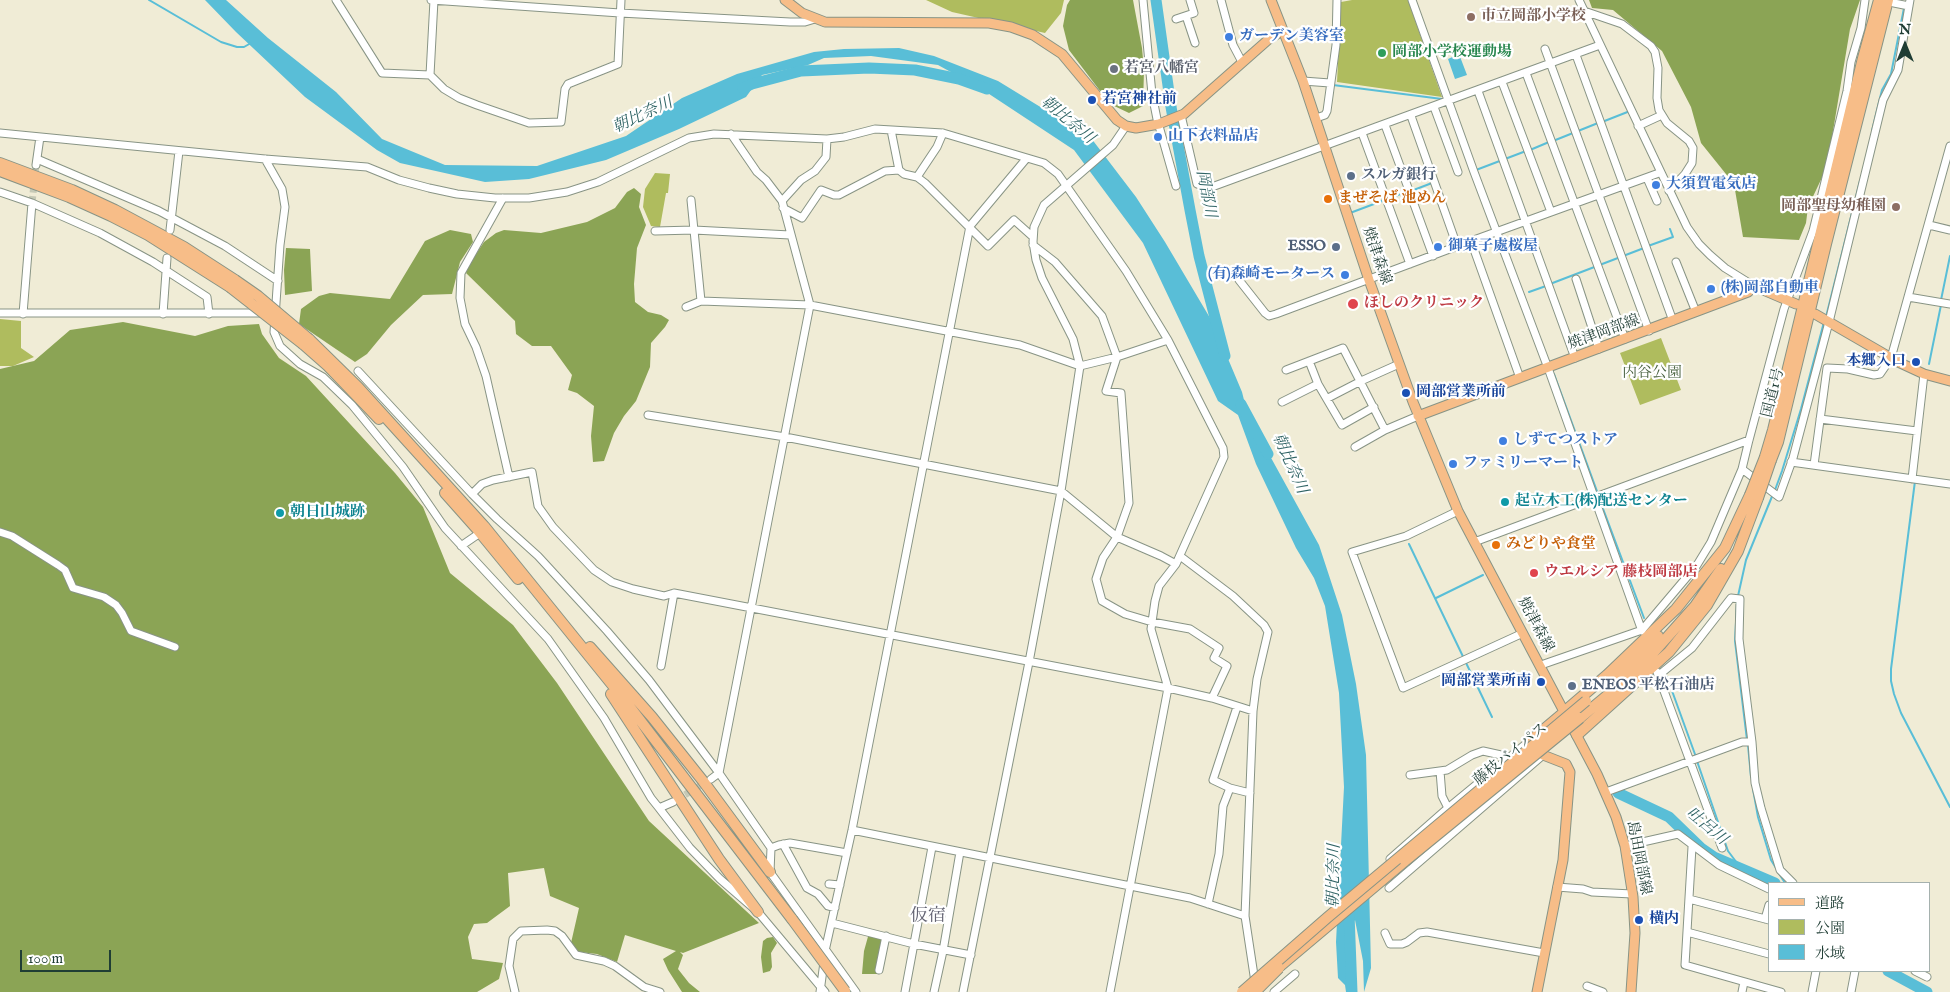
<!DOCTYPE html>
<meta charset="utf-8">
<style>
body{margin:0}
#map{position:relative;width:1950px;height:992px;overflow:hidden;background:#f0ecd6;font-family:"IM FELL English","Noto Serif JP",serif}
canvas{display:block}
.legend{position:absolute;left:1768px;top:882px;width:162px;height:90px;box-sizing:border-box;background:#fff;border:1px solid #a5b1ae;margin:0;padding:6px 9px;list-style:none;font-size:15px;color:#1f3d34}
.legend li{display:flex;align-items:center;gap:10px;height:25px}
.legend b{width:25px;border:1px solid #a5b1ae}
.north{position:absolute;left:1880px;top:20px;width:50px;height:50px;-webkit-text-stroke:4px #fff;paint-order:stroke;rotate:0deg;font-size:14px;font-weight:700;line-height:20px;text-align:center;color:#1f3d34}
.north::after{content:'';display:block;margin:auto;width:18px;height:22px;background:#1f3d34;clip-path:polygon(50% 0,100% 100%,50% 72%,0 100%)}
.scale{position:absolute;left:20px;top:950px;width:91px;height:22px;box-sizing:border-box;border:2px solid #1f3d34;border-top:0;padding-left:6px;font-size:15px;line-height:18px;white-space:nowrap;color:#1f3d34;-webkit-text-stroke:4px #fff;paint-order:stroke}
</style>
<div id="map">
<canvas width="1950" height="992"></canvas>
<ul class="legend">
<li><b style="height:6px;background:#f7bd88"></b>道路</li>
<li><b style="height:14px;background:#afbc5e"></b>公園</li>
<li><b style="height:14px;background:#59bed7"></b>水域</li>
</ul>
<div class="north">N</div>
<div class="scale">100 m</div>
</div>
<script>
const ctx = document.querySelector('canvas').getContext('2d');
ctx.lineJoin = 'round';
function fill(path, color) {
  ctx.fillStyle = color;
  ctx.fill(path, 'evenodd');
}
function toPath(rows) {
  const path = new Path2D();
  for (const r of rows) {
    path.moveTo(r[0], r[1]);
    for (let i = 2; i < r.length; i += 2) path.lineTo(r[i], r[i + 1]);
  }
  return path;
}
function stroke(path, color, width, dash) {
  ctx.strokeStyle = color;
  ctx.lineWidth = width;
  ctx.lineCap = dash ? 'butt' : 'round';
  ctx.setLineDash(dash || []);
  ctx.stroke(path);
}
function drawText(font, color, halo, rows, align = 'center') {
  ctx.font = font + ' "IM FELL English","Noto Serif JP",serif';
  ctx.lineWidth = 4.5;
  ctx.setLineDash([]);
  ctx.textBaseline = 'middle';
  ctx.strokeStyle = halo;
  ctx.fillStyle = color;
  for (const [text, x, y, turn = 0] of rows) {
    ctx.save();
    ctx.translate(x, y);
    ctx.rotate((+turn || 0) * Math.PI / 180);
    ctx.textAlign = isNaN(turn) ? turn : align;
    if (halo) ctx.strokeText(text, 0, 0);
    ctx.fillText(text, 0, 0);
    ctx.restore();
  }
}
fill(toPath([
 [926,0,1064,0,1061,13,1045,33,952,12],
 [1352,0,1408,0,1442,97,1337,82,1341,2],
 [655,173,670,174,668,193,666,193,660,227,651,226,643,207,645,189],
 [0,319,21,321,21,348,34,357,13,366,0,366],
 [1661,338,1681,390,1640,405,1620,353]
]), '#afbc5e');
fill(toPath([
 [1070,0,1133,0,1142,48,1144,70,1143,106,1129,113,1110,104,1069,50,1063,26,1067,5],
 [1589,0,1860,0,1850,29,1827,167,1808,207,1806,223,1799,240,1743,237,1734,184,1701,143,1691,107,1662,51,1613,10,1592,8],
 [634,188,641,194,639,207,646,225,637,248,634,284,635,302,648,312,661,315,669,320,665,327,651,343,650,367,636,401,624,416,614,433,604,461,593,462,591,436,594,406,577,393,568,390,572,375,551,346,532,346,516,334,515,321,466,273,470,263,484,242,496,233,504,230,541,233,587,222,615,208,627,192],
 [450,230,471,234,473,242,460,262,452,294,423,295,391,325,367,354,355,362,299,324,301,309,319,296,330,293,390,299,425,241],
 [286,248,310,249,312,291,285,295,284,270],
 [123,322,195,336,228,326,259,324,262,334,279,358,306,376,395,473,423,507,450,573,513,625,557,683,649,821,759,923,683,953,680,952,683,955,678,969,689,983,700,992,682,992,668,970,663,959,676,951,625,935,617,962,597,954,579,952,571,943,579,908,550,896,544,868,508,873,510,906,487,923,474,924,468,937,472,959,503,963,499,979,477,992,0,992,0,369,34,361,70,330],
 [869,933,884,937,877,974,862,974,864,951],
 [773,937,777,943,771,953,772,967,770,971,763,973,761,957,763,941,767,938]
]), '#8ba455');
fill(toPath([
 [205,0,226,0,268,38,336,92,382,139,445,165,537,166,626,136,682,98,737,74,814,52,844,49,899,48,934,56,998,81,1091,138,1136,197,1165,242,1213,323,1242,392,1248,416,1319,545,1342,615,1356,684,1366,755,1371,968,1364,992,1363,961,1355,920,1345,937,1352,992,1346,992,1345,985,1338,978,1336,942,1344,787,1339,693,1325,606,1314,578,1296,548,1256,464,1238,415,1218,401,1143,243,1074,150,980,88,938,65,871,56,824,58,808,65,762,75,746,97,679,129,606,160,529,179,485,182,400,163,377,150,305,97,236,32],
 [1459,54,1467,75,1455,79,1448,59]
]), '#59bed7');
stroke(toPath([
 [149,0,221,42,237,47,244,47,251,43],
 [1333,85,1442,99],
 [1602,122,1630,111],
 [1872,131,1882,90,1891,74,1904,8],
 [1553,141,1598,123],
 [1530,150,1549,142],
 [1476,170,1526,151],
 [1411,191,1432,183],
 [1350,213,1406,192],
 [1648,246,1673,237,1670,229],
 [1550,284,1644,248],
 [1529,292,1546,286],
 [1941,300,1950,256],
 [1826,317,1860,181],
 [1929,364,1941,305],
 [1554,374,1598,494],
 [1915,481,1891,669,1891,681,1894,694,1901,713,1950,807],
 [1775,490,1782,471,1801,409,1824,322],
 [1599,498,1644,618],
 [1409,544,1492,717],
 [1738,596,1746,560,1773,494],
 [1436,598,1483,575],
 [1737,603,1735,641,1747,740],
 [1667,677,1696,757],
 [1748,745,1751,777],
 [1697,761,1728,851,1743,871],
 [1753,789,1758,817,1771,860,1776,868],
 [1778,872,1785,883]
]), '#59bed7', 2);
stroke(toPath([
 [1156,0,1171,107,1190,210,1199,256,1225,356],
 [743,88,752,84,801,71,869,68,915,70,959,79,987,89],
 [1241,404,1268,454],
 [1618,793,1669,817,1701,848,1714,857,1775,883],
 [1349,914,1352,992],
 [1888,971,1927,992]
]), '#59bed7', 11);
stroke(toPath([
 [32,203,36,165],
 [676,800,708,781]
]), '#c6c9b6', 7, [7, 3.5]);
const minor = toPath([
 [336,0,382,73,430,75,434,0],
 [431,0,620,13,790,22,805,22,815,19],
 [1143,0,1152,94,1157,119,1176,186],
 [1221,0,1233,45,1242,62],
 [1412,0,1474,172,1548,368,1642,631],
 [1579,0,1687,227,1699,244,1710,255,1725,268,1754,286],
 [1894,3,1909,6],
 [1584,11,1622,24,1651,46,1655,52,1658,68,1657,98,1659,110,1667,123,1689,141,1693,148,1692,163,1685,174,1669,191],
 [1186,16,1195,43],
 [1176,19,1194,13,1190,0],
 [1545,49,1649,331],
 [1576,55,1673,321],
 [1526,73,1625,339],
 [430,75,444,89,459,98,477,105,529,123,561,122,565,89,568,84,618,64,621,0],
 [1303,81,1330,83],
 [1502,82,1551,212],
 [1478,91,1575,358],
 [1434,107,1458,172],
 [1181,115,1197,184,1209,188,1600,45],
 [1411,116,1457,246],
 [1316,118,1325,115,1327,111,1336,45,1337,0],
 [1385,125,1433,256],
 [1638,126,1662,115],
 [891,130,899,170,904,174,917,177,925,183,988,246,1014,220,1033,237],
 [0,133,265,159,367,167,399,180,429,188,457,194,495,198,529,198,567,192,598,182,689,138,714,134,827,139,844,137,875,129,943,133,1044,163,1058,174,1126,271,1168,340,1223,448,1224,457,1176,564,1159,586,1155,601,1151,629,1168,688,1110,992],
 [1362,133,1410,264],
 [731,134,757,172,766,180,782,201],
 [37,159,159,211,225,246,278,281],
 [265,159,282,189,285,207,280,245,274,332,280,346,300,364,323,377,352,405,403,467,445,528,548,639,604,718,651,798,659,808,673,802],
 [36,165,40,137],
 [917,177,937,147,943,133],
 [1647,178,1657,201],
 [0,192,32,203,100,233,153,262,207,297,209,314],
 [503,198,461,273,460,298,465,324,476,347,486,376,509,477],
 [691,200,701,301],
 [783,208,802,218,821,190,834,195,839,195,885,171,899,170],
 [1929,225,1950,230],
 [170,230,179,151],
 [655,231,694,230,790,235],
 [1471,241,1520,378],
 [1033,245,1055,262,1102,316,1117,357,1106,391,1121,393,1129,503,1117,537,1103,558,1096,579,1102,601,1125,614,1152,622,1190,629,1219,648,1214,658,1227,666,1212,698],
 [1676,262,1696,312],
 [1576,279,1599,349],
 [1239,280,1265,313,1269,316,1276,314,1471,241,1659,173],
 [1908,297,1950,304],
 [686,307,701,301,810,305,1020,345,1080,366,1117,357,1168,340],
 [0,313,263,313],
 [23,314,32,203],
 [163,314,167,258],
 [1309,361,1318,384,1342,425,1374,407],
 [1286,370,1343,348,1385,430],
 [358,371,472,494],
 [1328,398,1361,381,1399,364],
 [1282,402,1318,384],
 [648,415,785,437,1061,491,1117,537,1161,556,1176,564],
 [1820,419,1917,431],
 [1355,447,1385,430,1418,416],
 [1791,462,1950,484],
 [1814,465,1827,368,1848,369,1874,375,1880,374,1891,358,1950,146],
 [1742,469,1779,497,1793,458,1829,322,1883,100,1898,70,1910,0],
 [1912,479,1924,374],
 [1458,511,1406,536,1352,552,1403,688,1523,633],
 [0,532,12,536,58,565,65,570,73,588,104,597,116,605,122,613,131,631,175,647],
 [1473,540,1477,541,1749,440],
 [461,546,477,535],
 [1180,556,1233,596,1264,625,1268,632,1257,679,1253,711,1245,916,1255,982],
 [1541,665,1642,630,1697,565,1711,542,1742,469,1749,440,1784,309,1813,231,1847,91,1851,62,1861,28,1865,0],
 [661,666,674,593],
 [1657,672,1722,848],
 [1659,675,1692,648,1731,598,1740,599,1739,639,1752,742,1755,783,1761,808,1780,870,1793,883],
 [1440,771,1442,796,1448,808],
 [1410,775,1447,770,1472,755,1483,751,1510,757],
 [711,779,719,773,810,305,782,201,801,180,815,171,826,157,827,139],
 [1230,788,1250,793],
 [1606,792,1742,742,1752,742],
 [659,808,690,848,720,879,758,912,825,992],
 [852,830,1190,898,1245,916],
 [783,844,807,888,818,894,828,906,835,908],
 [1625,846,1678,834,1719,865,1769,889],
 [1692,847,1685,965,1781,992],
 [771,848,779,845,790,843,847,853],
 [1390,859,1448,808,1527,743],
 [829,884,840,885],
 [1557,887,1583,889,1592,892,1632,894],
 [1389,888,1543,755],
 [1689,899,1769,920],
 [1208,904,1219,854,1223,806,1230,788,1213,780,1237,707],
 [1765,919,1769,905],
 [832,923,914,944,971,955],
 [1687,932,1769,954],
 [1385,933,1390,944,1402,944,1407,942,1419,933,1427,932,1544,953],
 [825,951,852,830,970,226,1026,159],
 [879,970,886,936],
 [1915,971,1927,977],
 [1587,986,1603,992],
 [515,992,509,966,513,939,521,931,547,930,555,931,562,936,576,955,604,961,615,966,644,987,660,992],
 [820,992,824,962],
 [856,992,770,872,771,848,719,773,649,680,607,631,538,556,497,519,472,494,482,484,493,480,532,472,538,506,553,527,594,570,612,582,633,589,664,596,674,593,1168,688,1212,698,1253,711],
 [905,992,932,847],
 [934,992,943,951,960,852],
 [963,992,1029,662,1061,491,1080,366,1073,339,1042,278,1036,260,1033,242,1034,227,1044,205,1113,145,1126,126],
 [1274,992,1295,974],
 [1742,992,1744,982],
 [1812,992,1816,971],
 [1851,992,1855,971]
]);
const major = toPath([
 [785,0,802,13,825,22,989,23,1011,27,1033,35,1062,54,1117,120,1126,126,1136,128,1159,124,1184,114,1269,39,1283,30],
 [1271,0,1303,81,1369,280,1413,402,1458,511,1597,774,1616,817,1625,846,1633,897,1635,933,1631,992],
 [1815,314,1898,362,1924,374,1950,381],
 [1418,416,1748,292,1754,286,1796,304],
 [1537,992,1563,860,1570,772,1566,764,1543,755,1527,743,1565,711]
]);
const highway = toPath([
 [0,163,72,190,115,210,184,247,235,280],
 [0,171,69,197,111,216,148,235,230,287],
 [309,339,358,387,484,526,623,698,792,919],
 [303,344,328,366,379,419],
 [1765,457,1773,430,1863,58,1879,0],
 [1771,460,1778,442,1826,244,1888,0],
 [445,493,477,529,518,579],
 [590,647,652,717,703,781,770,872],
 [1616,676,1658,636],
 [611,694,719,859,758,912],
 [1565,711,1607,675,1676,609,1725,548,1750,495],
 [1580,718,1615,689,1654,652,1695,606,1721,569],
 [1577,735,1669,652,1707,605,1738,551,1758,498],
 [1279,967,1405,861]
]);
stroke(minor, '#889485', 9);
stroke(major, '#889485', 11);
stroke(highway, '#889485', 12);
stroke(minor, '#fff', 7);
stroke(major, '#f7bd88', 9);
stroke(highway, '#f7bd88', 10);
const highwayBridge = toPath([
 [235,280,258,296,309,339],
 [230,287,303,344],
 [1750,495,1765,457],
 [1758,498,1771,460],
 [1405,861,1580,718],
 [792,919,845,991],
 [1242,992,1328,917,1586,701],
 [1255,992,1279,968]
]);
stroke(highwayBridge, '#889485', 12, []);
stroke(highwayBridge, '#f7bd88', 10);
for (const [x, y, r, color] of [
 [1471,17,5,"#8d6e63"],
 [1229,37,5,"#3f7fe0"],
 [1382,53,5,"#2e9e5b"],
 [1114,69,5,"#6b7280"],
 [1092,100,5,"#1a4fb4"],
 [1158,137,5,"#3f7fe0"],
 [1351,176,5,"#5c6f8a"],
 [1656,185,5,"#3f7fe0"],
 [1328,199,5,"#e8710a"],
 [1896,207,5,"#8d6e63"],
 [1336,247,5,"#5c6f8a"],
 [1438,247,5,"#3f7fe0"],
 [1345,275,5,"#3f7fe0"],
 [1711,289,5,"#3f7fe0"],
 [1353,304,6,"#e0444e"],
 [1916,362,5,"#1a4fb4"],
 [1406,393,5,"#1a4fb4"],
 [1503,441,5,"#3f7fe0"],
 [1453,464,5,"#3f7fe0"],
 [1505,502,5,"#0f9aa8"],
 [280,513,5,"#0f9aa8"],
 [1496,545,5,"#e8710a"],
 [1534,573,5,"#e0444e"],
 [1541,682,5,"#1a4fb4"],
 [1572,686,5,"#5c6f8a"],
 [1639,920,5,"#1a4fb4"]
]) {
  const dot = new Path2D();
  dot.arc(x, y, r, 0, 2 * Math.PI);
  ctx.fillStyle = color;
  ctx.fill(dot);
  stroke(dot, '#fff', 2);
}
drawText('bold 15px', '#785e54', '#fff', [
 ["市立岡部小学校",1481,17],
 ["岡部聖母幼稚園",1886,207,"right"]
], 'left');
drawText('bold 15px', '#366cbe', '#fff', [
 ["ガーデン美容室",1239,37],
 ["山下衣料品店",1168,137],
 ["大須賀電気店",1666,185],
 ["御菓子處桜屋",1448,247],
 ["(有)森崎モータース",1335,275,"right"],
 ["(株)岡部自動車",1721,289],
 ["しずてつストア",1513,441],
 ["ファミリーマート",1463,464]
], 'left');
drawText('bold 15px', '#27864d', '#fff', [
 ["岡部小学校運動場",1392,53]
], 'left');
drawText('bold 15px', '#5b616d', '#fff', [
 ["若宮八幡宮",1124,69]
], 'left');
drawText('bold 15px', '#164399', '#fff', [
 ["若宮神社前",1102,100],
 ["本郷入口",1906,362,"right"],
 ["岡部営業所前",1416,393],
 ["岡部営業所南",1531,682,"right"],
 ["横内",1649,920]
], 'left');
drawText('bold 15px', '#4e5e75', '#fff', [
 ["スルガ銀行",1361,176],
 ["ESSO",1326,247,"right"],
 ["ENEOS 平松石油店",1582,686]
], 'left');
drawText('bold 15px', '#c56008', '#fff', [
 ["まぜそば 池めん",1338,199],
 ["みどりや食堂",1506,545]
], 'left');
drawText('15px', '#1f3d34', '#fff', [
 ["焼津森線",1376,256,71],
 ["焼津岡部線",1604,333,-20],
 ["国道1号",1774,393,-76],
 ["焼津森線",1535,625,62],
 ["藤枝バイパス",1511,755,-39],
 ["島田岡部線",1638,858,79]
]);
drawText('bold 15px', '#be3a42', '#fff', [
 ["ほしのクリニック",1364,304],
 ["ウエルシア 藤枝岡部店",1544,573]
], 'left');
drawText('15px', '#4a6341', '#fff', [
 ["内谷公園",1652,374]
]);
drawText('bold 15px', '#0d838f', '#fff', [
 ["起立木工(株)配送センター",1515,502],
 ["朝日山城跡",290,513]
], 'left');
drawText('italic 16px', '#306465', '#fff', [
 ["朝比奈川",643,116,-25],
 ["朝比奈川",1067,121,40],
 ["岡部川",1205,194,79],
 ["朝比奈川",1289,464,66],
 ["吐呂川",1706,827,40],
 ["朝比奈川",1335,876,-89]
]);
drawText('18px', '#646473', '#fff', [
 ["仮宿",928,917]
]);
</script>
